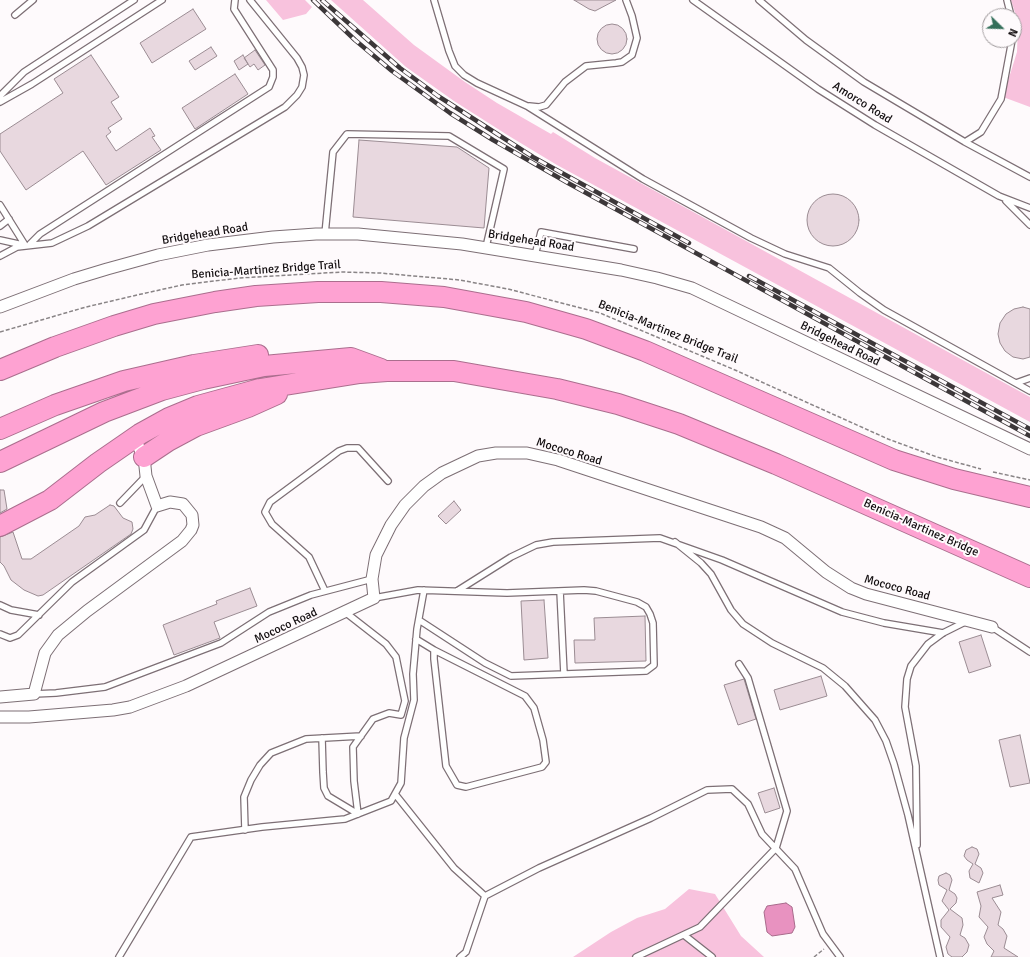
<!DOCTYPE html>
<style>
body{margin:0}
#map{position:relative;width:1030px;height:957px;overflow:hidden;background:#fefafc;font-family:Signika,sans-serif}
canvas{display:block}
.north{position:absolute;left:982px;top:8px;width:40px;height:40px;box-sizing:border-box;background:#fefafc;border:1px solid #a09b9d;border-radius:50%;rotate:113deg;font-size:11px;font-weight:700;line-height:16px;text-align:center;color:#120d0f}
.north::after{content:'';display:block;margin:auto;width:14px;height:18px;background:#346f5a;clip-path:polygon(50% 0,100% 100%,50% 72%,0 100%)}
</style>
<div id="map">
<canvas width="1030" height="957"></canvas>
<div class="north">N</div>
</div>
<script>
const ctx = document.querySelector('canvas').getContext('2d');
ctx.lineJoin = 'round';
function fill(path, color) {
  ctx.fillStyle = color;
  ctx.fill(path, 'evenodd');
}
function toPath(rows) {
  const path = new Path2D();
  for (const r of rows) {
    if (r.length === 3) {
      path.moveTo(r[0] + r[2], r[1]);
      path.arc(r[0], r[1], r[2], 0, 2 * Math.PI);
      continue;
    }
    path.moveTo(r[0], r[1]);
    for (let i = 2; i < r.length; i += 2) path.lineTo(r[i], r[i + 1]);
  }
  return path;
}
function stroke(path, color, width, dash) {
  ctx.strokeStyle = color;
  ctx.lineWidth = width;
  ctx.lineCap = dash ? 'butt' : 'round';
  ctx.setLineDash(dash || []);
  ctx.stroke(path);
}
function drawText(font, color, halo, rows, align = 'center') {
  ctx.font = font + ' Signika,sans-serif';
  ctx.lineWidth = 4;
  ctx.setLineDash([]);
  ctx.textBaseline = 'middle';
  ctx.strokeStyle = halo;
  ctx.fillStyle = color;
  for (const [text, x, y, turn = 0] of rows) {
    ctx.save();
    ctx.translate(x, y);
    ctx.rotate((+turn || 0) * Math.PI / 180);
    ctx.textAlign = isNaN(turn) ? turn : align;
    if (halo) ctx.strokeText(text, 0, 0);
    ctx.fillText(text, 0, 0);
    ctx.restore();
  }
}
fill(toPath([
 [266,0,305,0,312,7,306,14,283,20],
 [331,0,363,0,414,45,465,82,497,103,551,134,553,132,595,158,1030,397,1030,422,557,165,509,136,454,101,406,67],
 [1011,0,1030,0,1030,107,1003,97,1017,52,1018,22],
 [689,889,715,894,741,936,764,957,573,957,611,932,637,918,665,909]
]), '#f8c2dd');
const water = toPath([
 [786,903,792,907,795,927,792,933,772,936,767,932,764,912,767,906,786,903]
]);
fill(water, '#e892c0');
stroke(water, '#a86a8b', 1);
const building = toPath([
 [574,0,616,0,595,11,589,9,574,0],
 [193,9,206,29,152,63,140,43,193,9],
 [612,39,15],
 [211,47,217,56,195,70,189,61,211,47],
 [255,50,265,65,258,70,254,64,250,67,244,58,255,50],
 [91,55,119,97,111,102,122,119,108,128,111,132,106,136,116,151,150,128,155,136,152,137,161,150,106,185,83,151,26,190,0,151,0,134,63,93,54,79,91,55],
 [243,55,248,64,239,70,234,61,243,55],
 [235,74,248,94,195,129,182,108,235,74],
 [359,140,457,147,489,168,484,228,353,217,359,140],
 [833,220,26],
 [1023,307,1030,309,1030,357,1023,359,1013,357,1005,351,1000,343,998,334,1000,323,1006,314,1014,309,1023,307],
 [0,490,4,490,7,509,0,513,0,490],
 [454,501,461,510,446,524,438,516,454,501],
 [110,505,114,506,123,518,132,522,133,529,131,534,43,595,38,596,24,590,11,580,4,566,0,562,0,537,13,532,22,559,31,559,79,526,85,517,95,515,110,505],
 [250,588,257,606,214,622,220,638,174,655,163,625,217,604,216,601,250,588],
 [544,600,548,658,524,660,521,601,544,600],
 [645,616,646,661,575,663,574,640,595,640,594,618,645,616],
 [981,635,991,666,969,673,959,642,981,635],
 [821,676,827,696,780,710,774,690,821,676],
 [744,679,756,719,738,725,724,685,744,679],
 [1020,735,1030,783,1010,787,999,740,1020,735],
 [774,788,780,808,765,813,758,793,774,788],
 [972,847,977,849,979,854,975,864,981,868,983,873,979,883,970,878,969,871,973,864,967,860,964,856,966,850,972,847],
 [946,873,950,875,952,880,949,890,955,894,957,898,956,903,950,909,962,918,963,925,960,935,965,938,969,945,967,952,962,957,952,957,948,954,946,947,950,937,941,927,941,920,949,910,942,901,947,890,939,885,938,880,939,876,946,873],
 [1000,885,1003,895,992,898,1001,912,998,925,1003,929,1007,936,1004,948,1018,957,991,957,994,951,987,944,984,937,988,927,979,917,981,906,977,892,1000,885]
]);
fill(building, '#e8d8df');
stroke(building, '#9b8c93', 1);
const service = toPath([
 [434,0,449,51,455,66,464,75,477,83,527,106,643,179,751,238,785,254,829,268,860,293,884,310,1030,391],
 [693,0,818,89,875,125,999,196,1030,208],
 [759,0,806,40,864,82,965,142,1030,177],
 [1007,0,1011,16],
 [15,15,33,0],
 [1014,25,1014,30],
 [0,96,24,72,134,0],
 [0,102,32,84,162,0],
 [529,106,539,107,546,105,565,82,586,66,616,63,622,62,632,55,637,38,632,16,626,0],
 [965,142,981,132,1001,99,1012,40],
 [1006,201,1030,225],
 [0,205,25,245],
 [0,226,9,219],
 [325,234,333,152,347,134,449,136,504,169,486,247],
 [0,240,23,245],
 [30,244,40,234,269,87,273,77,273,70,234,9,235,0],
 [535,255,541,232,634,249],
 [0,256,17,247,52,243,88,226,285,107,297,95,302,87,304,75,302,67,297,58,250,0],
 [1016,383,1030,378],
 [120,503,146,476],
 [675,542,701,563,711,574,731,610,743,624,772,643,823,668,845,686,875,720,886,741,894,764,908,815,940,957],
 [325,591,309,557,272,524,265,512,270,502,339,451,347,448,358,448,388,481],
 [457,591,511,557,536,545,553,542,660,538,722,560,842,612,884,623,943,633],
 [560,591,564,674],
 [374,598,418,590,507,593,584,590,596,591,637,602,646,607,650,614,653,623,654,665,646,671,511,676,485,663,419,620],
 [0,605,11,610,39,615],
 [345,612,386,644,396,657,405,701,401,715,389,713,373,719,353,747,354,781,358,814],
 [992,627,1030,652],
 [0,634,10,638,18,635,72,582,144,530,157,506],
 [416,639,434,650,434,659,446,766,457,785,466,787,542,767,546,762,543,740,534,708,525,696,434,650],
 [34,694,56,693,105,687,221,643,269,612,311,595,372,579],
 [322,738,323,772,324,788,328,796,358,814],
 [395,794,454,868,485,896],
 [245,830,244,797,251,780,260,765,271,753,306,739,361,736],
 [917,845,916,766,905,707,907,679,911,666,928,644,943,633,965,622],
 [684,935,712,957],
 [119,957,191,837,262,827,345,819,391,801,401,783,404,738,414,700,413,674,417,629,424,590],
 [460,957,466,952,485,896,539,868,651,818,707,790,732,789,748,804,762,834,795,869,823,934,840,957],
 [636,957,700,927,776,848,787,811,748,678,739,664]
]);
const minor = toPath([
 [0,307,74,279,107,269,158,255,208,245,273,237,316,234,358,234,462,244,621,270,657,278,692,288,1030,449],
 [0,697,34,694,45,653,58,635,87,611,182,541,191,530,193,525,192,515,183,504,170,502,157,506,146,476,144,457,134,438],
 [0,717,29,717,113,710,130,707,186,686,374,598,372,579,376,555,391,525,405,505,424,486,442,473,478,456,496,453,527,453,558,460,761,527,785,538,826,572,851,588,866,594,992,627]
]);
const motorway = toPath([
 [0,370,55,347,114,326,154,314,215,302,256,296,318,292,381,292,444,297,526,312,586,329,645,351,894,460,954,479,1030,497],
 [0,429,55,405,124,381,194,365,258,355],
 [144,457,168,441,196,426,248,407,277,394],
 [0,462,104,412,162,390,203,379,264,366,351,358,381,369],
 [0,526,50,500,98,463,140,434,169,418,198,406,260,389,360,373,387,371,454,371,557,389,618,404,679,424,776,464,1030,577]
]);
stroke(service, '#7d6f75', 8);
stroke(minor, '#7d6f75', 13);
stroke(motorway, '#ab6e8e', 22);
stroke(toPath([
 [0,332,86,307,137,295,182,285,239,278,342,272,380,273,460,280,508,289,600,313,735,370,888,439,937,457,981,469],
 [993,472,1030,480],
 [814,957,824,949]
]), '#898486', 1.5, [4, 2]);
stroke(service, '#fff', 5.5);
stroke(minor, '#fff', 11);
stroke(motorway, '#fea2d2', 20);
const rail = toPath([
 [313,0,355,40,392,71,450,113,493,140,568,183,1030,436],
 [322,0,400,68,438,96,533,157,689,243],
 [749,276,1030,429]
]);
stroke(rail, '#3c3739', 4.5);
stroke(rail, '#fefafc', 3, [9]);
drawText('12px', '#120d0f', '#fefafc', [
 ["Amorco Road",862,103,32],
 ["Bridgehead Road",205,234,-9],
 ["Bridgehead Road",531,241,9],
 ["Benicia-Martinez Bridge Trail",266,270,-4],
 ["Benicia-Martinez Bridge Trail",668,332,22],
 ["Bridgehead Road",840,344,26],
 ["Mococo Road",569,452,17],
 ["Benicia-Martinez Bridge",921,528,24],
 ["Mococo Road",897,588,15],
 ["Mococo Road",286,626,-25]
]);
</script>
